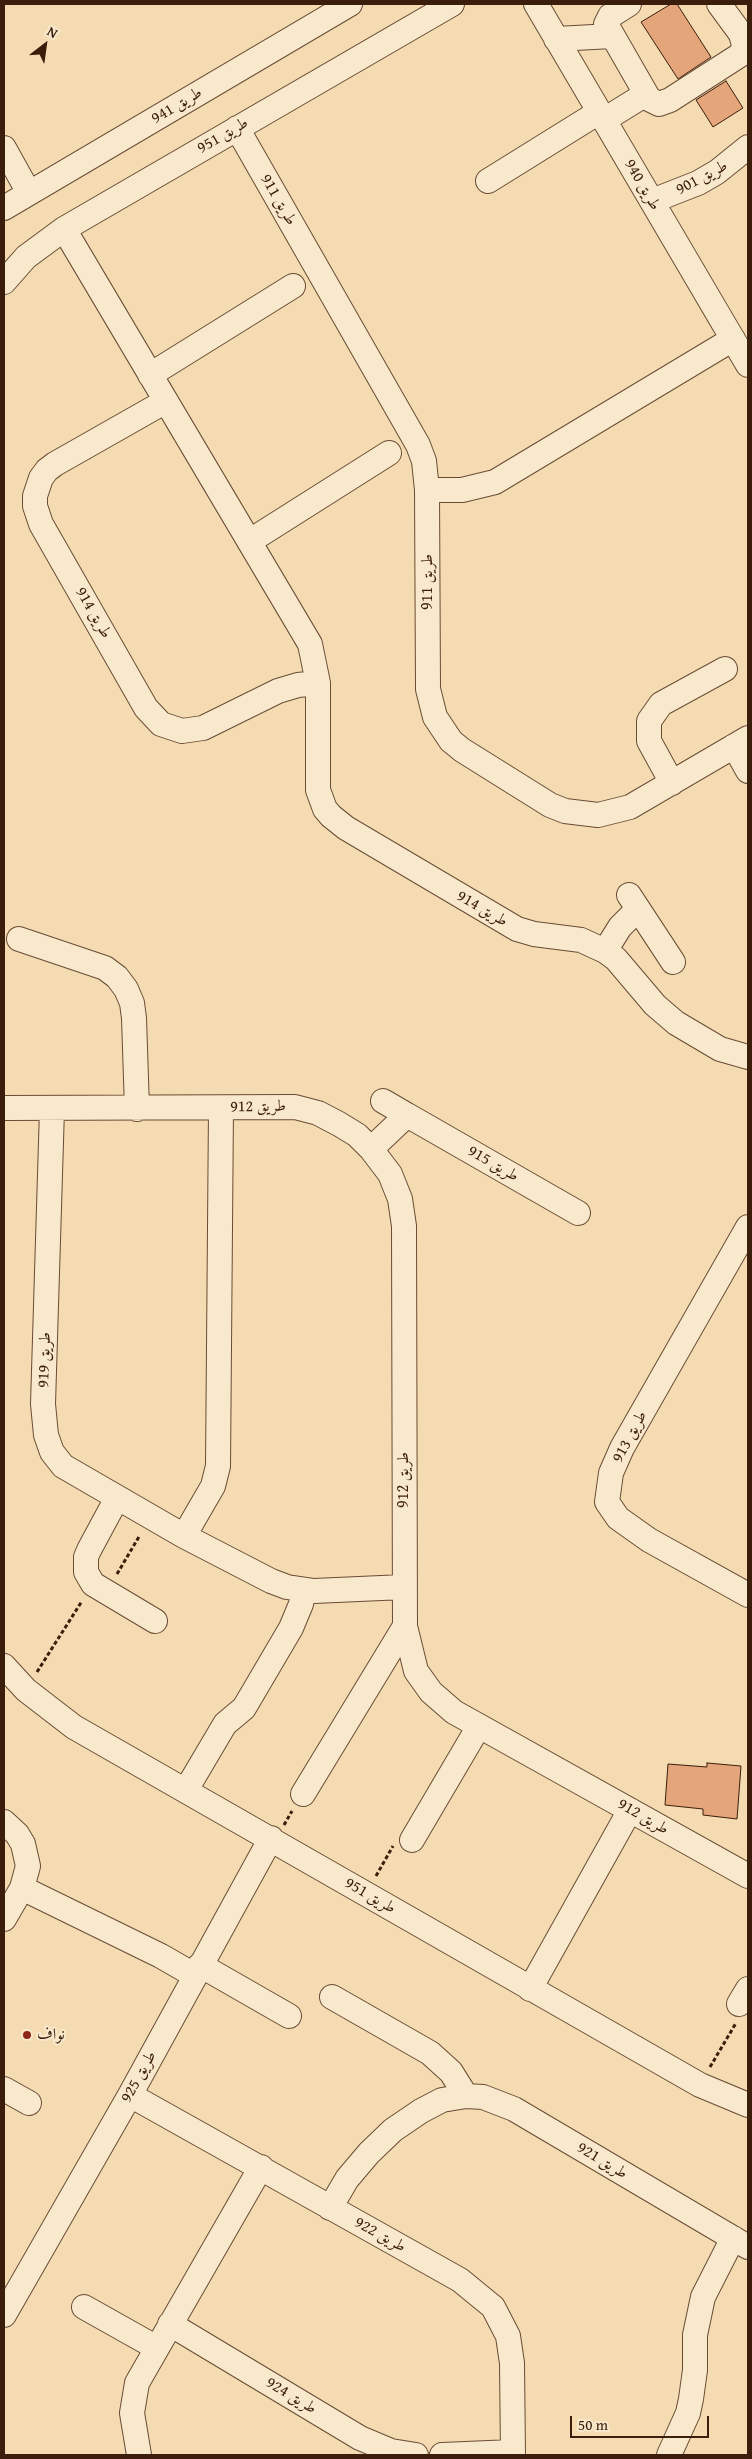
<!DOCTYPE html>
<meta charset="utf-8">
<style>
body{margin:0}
#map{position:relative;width:752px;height:2459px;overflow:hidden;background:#f4dbb1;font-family:"Gentium Book Plus",serif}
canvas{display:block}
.frame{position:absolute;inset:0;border:5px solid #3b1d0c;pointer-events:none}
.north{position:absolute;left:20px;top:20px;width:50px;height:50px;-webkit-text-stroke:4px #f8e8cc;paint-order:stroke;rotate:30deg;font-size:14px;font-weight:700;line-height:20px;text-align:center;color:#3b1d0c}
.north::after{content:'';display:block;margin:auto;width:18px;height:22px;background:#3b1d0c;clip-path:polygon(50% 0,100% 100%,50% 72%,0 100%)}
.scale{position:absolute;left:570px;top:2416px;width:139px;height:22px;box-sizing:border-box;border:2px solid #3b1d0c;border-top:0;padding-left:6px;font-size:15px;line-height:18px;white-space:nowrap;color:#3b1d0c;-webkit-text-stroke:4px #f8e8cc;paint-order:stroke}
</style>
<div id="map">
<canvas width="752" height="2459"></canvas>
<div class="frame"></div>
<div class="north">N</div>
<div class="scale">50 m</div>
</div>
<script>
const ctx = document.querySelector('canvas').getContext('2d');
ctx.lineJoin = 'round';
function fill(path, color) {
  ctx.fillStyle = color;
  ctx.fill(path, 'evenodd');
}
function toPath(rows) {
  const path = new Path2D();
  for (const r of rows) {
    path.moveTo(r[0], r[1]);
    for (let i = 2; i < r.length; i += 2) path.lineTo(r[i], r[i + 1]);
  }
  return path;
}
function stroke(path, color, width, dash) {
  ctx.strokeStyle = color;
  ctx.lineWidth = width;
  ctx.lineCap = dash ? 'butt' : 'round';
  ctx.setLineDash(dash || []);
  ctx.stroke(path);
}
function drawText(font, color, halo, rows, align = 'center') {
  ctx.font = font + ' "Gentium Book Plus",Amiri,serif';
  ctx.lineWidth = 4;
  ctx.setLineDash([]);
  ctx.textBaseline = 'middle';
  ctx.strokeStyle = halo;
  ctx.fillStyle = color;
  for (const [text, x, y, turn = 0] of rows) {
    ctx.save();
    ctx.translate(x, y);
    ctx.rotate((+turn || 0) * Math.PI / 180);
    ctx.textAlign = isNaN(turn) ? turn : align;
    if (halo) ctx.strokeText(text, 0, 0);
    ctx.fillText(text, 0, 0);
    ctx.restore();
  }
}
const building = toPath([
 [671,4,677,4,711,57,678,79,641,22,671,4],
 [726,81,743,108,713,127,696,100,726,81],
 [707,1763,741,1766,737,1819,703,1815,703,1809,665,1805,668,1764,707,1767,707,1763]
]);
fill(building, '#e3a579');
stroke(building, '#3b1d0c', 1);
const minor = toPath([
 [536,4,748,365],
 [629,4,610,16,606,24,649,99,659,104,670,100,740,55,743,50,744,45,741,34,719,4],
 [556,39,612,36],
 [604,120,646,94],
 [237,128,418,445,424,461,427,490,428,689,435,717,451,741,462,750,550,805,565,811,598,815,630,807,748,738],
 [4,148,29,193],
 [488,181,599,112],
 [652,201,698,183,717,172,748,147],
 [4,208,350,4],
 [64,229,310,644,318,683,318,790,325,809,331,816,346,828,517,929,534,934,581,940,605,951,616,959,655,1005,676,1023,720,1049,748,1057],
 [4,282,26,257,64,229,452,4],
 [150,375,293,286],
 [166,401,55,464,47,470,41,478,35,496,35,506,41,524,146,708,161,724,182,731,203,728,278,691,298,685,318,683],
 [427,490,462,490,495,482,733,339],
 [250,541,389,453],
 [734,746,748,771],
 [672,783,649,741,649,721,661,704,725,669],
 [629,895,673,962],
 [19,939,105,968,117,977,126,989,132,1003,134,1018,137,1109],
 [605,951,620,927,638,909],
 [383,1101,407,1115],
 [4,1108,295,1107,318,1113,339,1124,357,1135,371,1149,390,1174,400,1199,404,1226,405,1626,416,1671,431,1692,454,1712,748,1876],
 [52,1109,43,1404,46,1435,52,1452,63,1466,184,1536,271,1581,287,1587,314,1591,404,1587],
 [371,1149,407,1115,578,1213],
 [748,1227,622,1448,611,1473,607,1502,618,1518,649,1540,748,1595],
 [117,1498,89,1550,86,1557,86,1572,93,1584,155,1621],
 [184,1536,213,1486,218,1466,221,1108],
 [4,1666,26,1690,74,1727,700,2085,748,2105],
 [186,1790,225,1724,244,1708,291,1628,301,1604,304,1590],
 [303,1794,405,1626],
 [4,1822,17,1834,23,1844,28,1866,22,1888,4,1919],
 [412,1840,479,1726],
 [22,1888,161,1956,194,1975],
 [200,1965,289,2016],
 [530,1989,630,1810],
 [332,1997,430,2053,451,2072,466,2096],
 [739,2004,748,1989],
 [4,2089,29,2103],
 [130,2095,460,2280,493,2307,508,2336,512,2363,513,2455],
 [330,2208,347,2179,369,2153,393,2130,421,2111,442,2100,466,2096,483,2097,514,2109,748,2247],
 [84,2307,157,2348],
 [4,2315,130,2095,271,1838],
 [170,2324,360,2438,391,2451,416,2455],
 [139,2455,132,2413,137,2383,261,2167],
 [442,2455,513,2452],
 [669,2455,688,2413,691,2399,695,2370,695,2335,703,2297,733,2238]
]);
stroke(minor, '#694c35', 26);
stroke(toPath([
 [117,1574,140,1535],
 [37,1672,82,1601],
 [284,1825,292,1811],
 [376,1876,393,1846],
 [710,2067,736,2023]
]), '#3b1d0c', 3, [4, 2.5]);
stroke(minor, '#f8e8cc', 24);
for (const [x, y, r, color] of [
 [27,2035,5,"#8f2418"]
]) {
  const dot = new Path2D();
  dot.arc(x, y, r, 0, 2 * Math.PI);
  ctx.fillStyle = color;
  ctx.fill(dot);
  stroke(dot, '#f8e8cc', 2);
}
drawText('16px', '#3b1d0c', '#f8e8cc', [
 ["طريق 941",177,106,-31],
 ["طريق 951",223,136,-30],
 ["طريق 901",702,178,-28],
 ["طريق 940",642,185,60],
 ["طريق 911",278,200,60],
 ["طريق 911",428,582,-90],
 ["طريق 914",93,613,60],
 ["طريق 914",482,909,30],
 ["طريق 912",258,1107,-1],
 ["طريق 915",493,1164,30],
 ["طريق 919",45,1360,-88],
 ["طريق 913",630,1437,-62],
 ["طريق 912",404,1480,-90],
 ["طريق 912",643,1817,30],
 ["طريق 951",370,1896,30],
 ["طريق 925",139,2077,-61],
 ["طريق 921",602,2161,31],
 ["طريق 922",380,2235,29],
 ["طريق 924",291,2396,31]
]);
drawText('16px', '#3b1d0c', '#f8e8cc', [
 ["نواف",37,2035]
], 'left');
</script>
